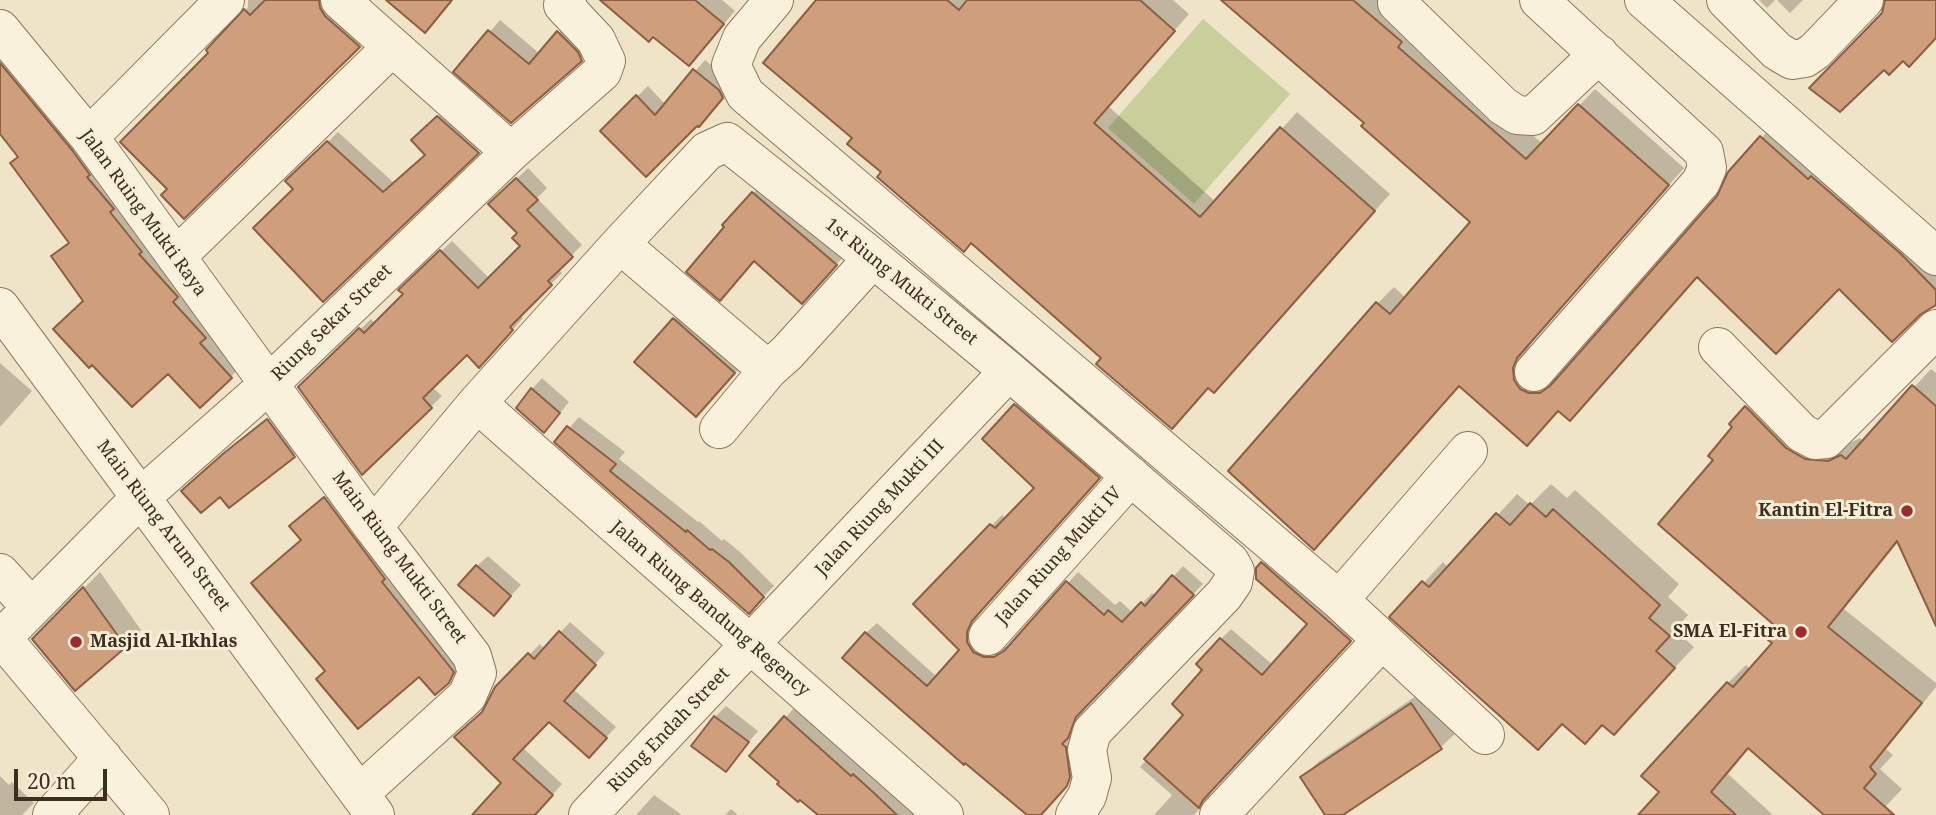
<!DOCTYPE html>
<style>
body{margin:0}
#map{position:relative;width:1936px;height:815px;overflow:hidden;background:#f0e4c8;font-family:"Noto Serif",serif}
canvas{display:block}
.scale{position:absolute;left:14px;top:769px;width:93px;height:32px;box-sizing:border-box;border:4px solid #3d2e20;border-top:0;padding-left:9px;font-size:21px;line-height:24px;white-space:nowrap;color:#3d2e20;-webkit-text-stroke:5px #f7eed8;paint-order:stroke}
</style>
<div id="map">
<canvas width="1936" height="815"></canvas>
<div class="scale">20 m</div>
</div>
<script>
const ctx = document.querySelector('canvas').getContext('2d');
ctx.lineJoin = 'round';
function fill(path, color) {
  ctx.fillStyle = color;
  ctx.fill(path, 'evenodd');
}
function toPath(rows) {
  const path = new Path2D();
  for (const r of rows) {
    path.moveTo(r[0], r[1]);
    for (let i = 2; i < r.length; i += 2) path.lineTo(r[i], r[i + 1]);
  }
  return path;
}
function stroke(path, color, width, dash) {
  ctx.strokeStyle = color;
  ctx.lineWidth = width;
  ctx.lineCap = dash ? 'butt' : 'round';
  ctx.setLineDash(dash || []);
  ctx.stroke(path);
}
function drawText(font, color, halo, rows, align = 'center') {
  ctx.font = font + ' "Noto Serif",serif';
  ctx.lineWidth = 6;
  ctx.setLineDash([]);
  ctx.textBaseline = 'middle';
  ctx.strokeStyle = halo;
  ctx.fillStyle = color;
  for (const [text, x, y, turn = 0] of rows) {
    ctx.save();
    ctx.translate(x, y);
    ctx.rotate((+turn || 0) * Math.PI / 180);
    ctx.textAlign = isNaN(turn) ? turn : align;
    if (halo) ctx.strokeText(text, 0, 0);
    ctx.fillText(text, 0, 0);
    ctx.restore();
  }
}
fill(toPath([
 [1203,19,1290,94,1194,204,1108,128]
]), '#c9cf9b');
fill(toPath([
 [248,0,332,0,370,36,184,217,169,189,211,53,242,16,248,7],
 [603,0,722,0,735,11,689,64,654,35],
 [818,0,1173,0,1189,14,1108,106,1216,202,1297,112,1390,194,1214,391,1209,386,1103,358,971,242,884,172,855,137],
 [1224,0,1388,0,1413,30,1543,144,1595,89,1684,168,1533,339,1528,349,1546,378,1558,377,1719,197,1729,173,1777,121,1936,258,1936,303,1839,286,1698,275,1559,410,1460,385,1230,471,1378,303,1394,287,1406,298,1473,222,1366,122],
 [1759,0,1775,0,1767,8],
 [1777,0,1803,0,1790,13],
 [500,20,540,54,569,22,591,49,580,59,456,71],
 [0,42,242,366,200,406,168,371,85,300,53,256,70,241,19,156,0,131],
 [705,60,729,79,733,86,709,114,602,131,648,86,666,105],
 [449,106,488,141,323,299,295,189,288,181,338,132,394,183,426,154,413,140],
 [528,168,547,188,537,198,582,245,558,269,562,273,520,315,523,318,490,355,467,353,432,387,442,396,363,473,300,387,371,319,376,324,405,294,401,290,452,241,490,279,522,246,520,233,491,204],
 [764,183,846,254,812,291,755,259,753,193],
 [690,303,750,356,712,399,636,362],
 [0,363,32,391,0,427],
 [1931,369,1936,373,1936,592,1899,541,1844,609,1936,683,1936,687,1886,749,1893,755,1880,769,1902,789,1886,806,1896,815,1826,815,1750,747,1728,774,1773,815,1653,815,1662,792,1644,776,1728,683,1746,665,1751,670,1774,643,1777,624,1715,460,1735,427,1732,424,1764,390,1848,444,1860,438,1863,442],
 [542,378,569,402,554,420,532,389],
 [1025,395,1109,467,982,609,976,620,995,648,1006,647,1014,643,1078,572,1115,605,1120,601,1133,613,1152,593,1156,596,1183,566,1203,584,1086,705,1078,726,1071,733,1075,736,1077,774,1040,815,1030,815,866,633,877,623,937,677,962,649,915,604,1002,515,1006,519,1037,487,1015,405],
 [279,410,305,445,294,456,221,495,194,480],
 [579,417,625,452,619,459,698,522,699,521,722,541,724,539,740,552,774,586,749,611,557,442],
 [1551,484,1567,498,1575,490,1679,584,1668,597,1688,615,1675,630,1694,647,1614,733,1603,723,1563,722,1392,617,1443,562,1449,568,1517,494,1530,505],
 [336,488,459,670,448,682,419,674,327,670,302,540,302,516],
 [1272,553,1360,630,1213,788,1208,800,1194,815,1154,815,1172,795,1140,767,1186,715,1221,639,1231,629,1273,665,1310,624,1257,569],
 [488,556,521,585,504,603,477,566],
 [100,572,141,630,125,646,34,639],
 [570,622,605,653,573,689,616,727,599,745,549,720,522,747,562,784,535,815,475,815,504,783,484,711,496,688,540,644,545,649],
 [1428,688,1457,732,1441,747,1339,815,1328,815,1303,777,1318,762],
 [726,706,758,731,726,769,715,717],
 [796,706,920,815,820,815,751,756],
 [0,776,9,785,12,782,34,803,22,815,0,815],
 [654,795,682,815,636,815],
 [731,809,738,815,725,815]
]), '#0003');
const building = toPath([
 [265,0,319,0,320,8,325,16,360,47,184,219,161,195,167,189,120,142,208,53,206,50,244,9,250,15,265,0],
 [386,0,452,0,425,33,386,0],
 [600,0,695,0,724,24,689,66,653,37,649,42,600,0],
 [816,0,947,0,959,10,967,0,1140,0,1175,31,1094,123,1200,217,1280,127,1375,211,1214,393,1208,388,1172,429,1096,364,1101,358,971,243,964,252,877,177,881,172,847,144,852,138,763,63,816,0],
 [1221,0,1353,0,1402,42,1398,47,1526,159,1578,104,1669,185,1517,358,1513,368,1514,380,1520,389,1529,393,1540,393,1550,386,1717,196,1728,172,1760,136,1808,179,1811,176,1901,254,1936,290,1936,305,1921,314,1892,342,1839,289,1776,354,1697,277,1570,421,1558,411,1527,446,1459,386,1314,550,1228,471,1376,302,1390,314,1470,222,1361,126,1364,123,1221,0],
 [1885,0,1936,0,1936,38,1909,67,1903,61,1889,75,1884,70,1840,112,1809,88,1882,13,1885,0],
 [488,30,529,64,557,31,578,52,582,61,511,123,453,72,488,30],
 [0,63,72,150,90,175,87,177,114,209,110,212,142,252,139,254,178,297,173,302,206,338,200,343,232,378,200,408,168,374,132,407,92,365,89,368,53,329,83,301,51,256,69,243,10,163,18,157,0,134,0,63],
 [693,69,719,90,723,98,699,127,697,126,646,177,600,131,636,95,655,115,693,69],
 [437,116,479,153,323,302,253,228,293,189,285,181,327,141,383,192,425,155,411,140,437,116],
 [516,178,538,200,527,210,573,257,548,281,552,285,510,327,513,330,479,368,467,355,423,398,432,408,362,475,298,387,359,328,364,333,403,294,398,290,440,250,478,288,520,246,512,238,517,233,488,204,516,178],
 [752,192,837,265,802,304,754,261,720,301,686,272,724,227,722,225,752,192],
 [673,318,735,373,696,417,634,362,673,318],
 [1912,385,1936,406,1936,626,1897,541,1828,627,1922,703,1870,767,1876,774,1864,788,1894,815,1824,815,1748,748,1711,792,1736,815,1638,815,1659,792,1641,776,1727,682,1733,687,1772,643,1764,637,1774,625,1658,524,1713,460,1708,456,1732,427,1729,424,1745,406,1786,448,1805,459,1828,461,1841,455,1846,459,1912,385],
 [531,388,560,413,544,433,516,408,531,388],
 [1014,404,1100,478,972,621,967,632,967,642,973,652,984,657,994,657,1004,651,1066,581,1104,615,1108,610,1122,622,1141,602,1145,606,1172,575,1194,595,1076,717,1068,738,1062,744,1066,747,1070,777,1067,786,1041,815,1027,815,965,763,964,765,842,658,865,632,927,686,959,650,913,604,990,524,995,528,1034,488,982,439,1014,404],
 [267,419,295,457,229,508,220,497,201,513,181,491,224,453,267,419],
 [567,426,616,464,610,471,686,532,687,530,710,550,712,549,729,562,764,597,749,614,554,442,567,426],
 [324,497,385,579,382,582,454,672,449,683,435,695,419,677,358,729,316,679,325,671,251,583,301,540,289,526,324,497],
 [1530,503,1546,517,1553,509,1660,605,1649,618,1670,636,1656,651,1675,668,1614,735,1602,725,1585,744,1562,724,1538,750,1389,617,1422,581,1429,587,1496,513,1510,525,1530,503],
 [1261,562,1351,641,1203,800,1199,808,1144,759,1183,715,1172,704,1202,670,1196,664,1220,638,1262,675,1307,624,1256,579,1256,568,1261,562],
 [476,565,511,596,494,616,458,585,476,565],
 [83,587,126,647,75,691,32,639,83,587],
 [559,631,596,665,564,701,607,738,589,758,549,722,513,759,553,795,535,815,472,815,501,783,454,737,482,712,495,687,528,653,534,659,559,631],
 [1411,703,1442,749,1343,815,1325,815,1300,777,1411,703],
 [714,716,749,742,726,772,691,746,714,716],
 [784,716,851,776,853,774,874,793,897,815,818,815,800,800,798,802,777,784,779,782,749,756,784,716]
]);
fill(building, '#cf9f7d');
stroke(building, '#8d5f41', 2);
const minor = toPath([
 [340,0,511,152],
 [774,0,742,38,731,65,745,94,1339,600,1485,735],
 [1400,0,1397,3,1503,106,1517,115,1533,116,1599,54],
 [1644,0,1936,256],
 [1726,0,1777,51,1792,60,1805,58,1815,51,1864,0],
 [0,29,89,137,373,527,472,656,477,673,467,696,360,793],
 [89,137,225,0],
 [620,244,768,370],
 [176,257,392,47],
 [0,307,375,815],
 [1718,347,1802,433,1815,440,1826,439,1936,329],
 [1534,372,1701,182,1707,168,1704,152,1539,0],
 [477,403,944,815],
 [719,429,768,370,787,353,873,258],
 [373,527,477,403,620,244,707,151,727,142,873,258,1009,371,1230,562,1235,571,1233,582,1224,595,1092,732,1087,750,1092,778,1087,796,1075,815],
 [0,573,31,607],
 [1339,600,1468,451],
 [988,636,1131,476],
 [2,638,150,815],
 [0,640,141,497,269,384,511,152,602,72,606,61,596,40,563,5,567,0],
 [52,815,103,758],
 [588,815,1009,371],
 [1219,815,1382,640]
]);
stroke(minor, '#8d765c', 40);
stroke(minor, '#faf1dc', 38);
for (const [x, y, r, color] of [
 [1907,511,7,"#9e2a2b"],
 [1801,632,7,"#9e2a2b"],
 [76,642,7,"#9e2a2b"]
]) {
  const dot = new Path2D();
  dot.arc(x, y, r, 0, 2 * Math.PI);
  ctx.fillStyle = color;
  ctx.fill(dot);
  stroke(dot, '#f7eed8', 2.5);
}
drawText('18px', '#3d2e20', '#f7eed8', [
 ["Jalan Ruing Mukti Raya",143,213,54],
 ["1st Riung Mukti Street",901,282,39],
 ["Riung Sekar Street",332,323,-44],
 ["Jalan Riung Mukti III",880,508,-47],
 ["Main Riung Arum Street",163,526,53],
 ["Jalan Riung Mukti IV",1059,556,-48],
 ["Main Riung Mukti Street",399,558,53],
 ["Jalan Riung Bandung Regency",710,609,41],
 ["Riung Endah Street",669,730,-46]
]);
drawText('bold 18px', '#3d2e20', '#f7eed8', [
 ["Kantin El-Fitra",1893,511],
 ["SMA El-Fitra",1787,632],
 ["Masjid Al-Ikhlas",90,642,"left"]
], 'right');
</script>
